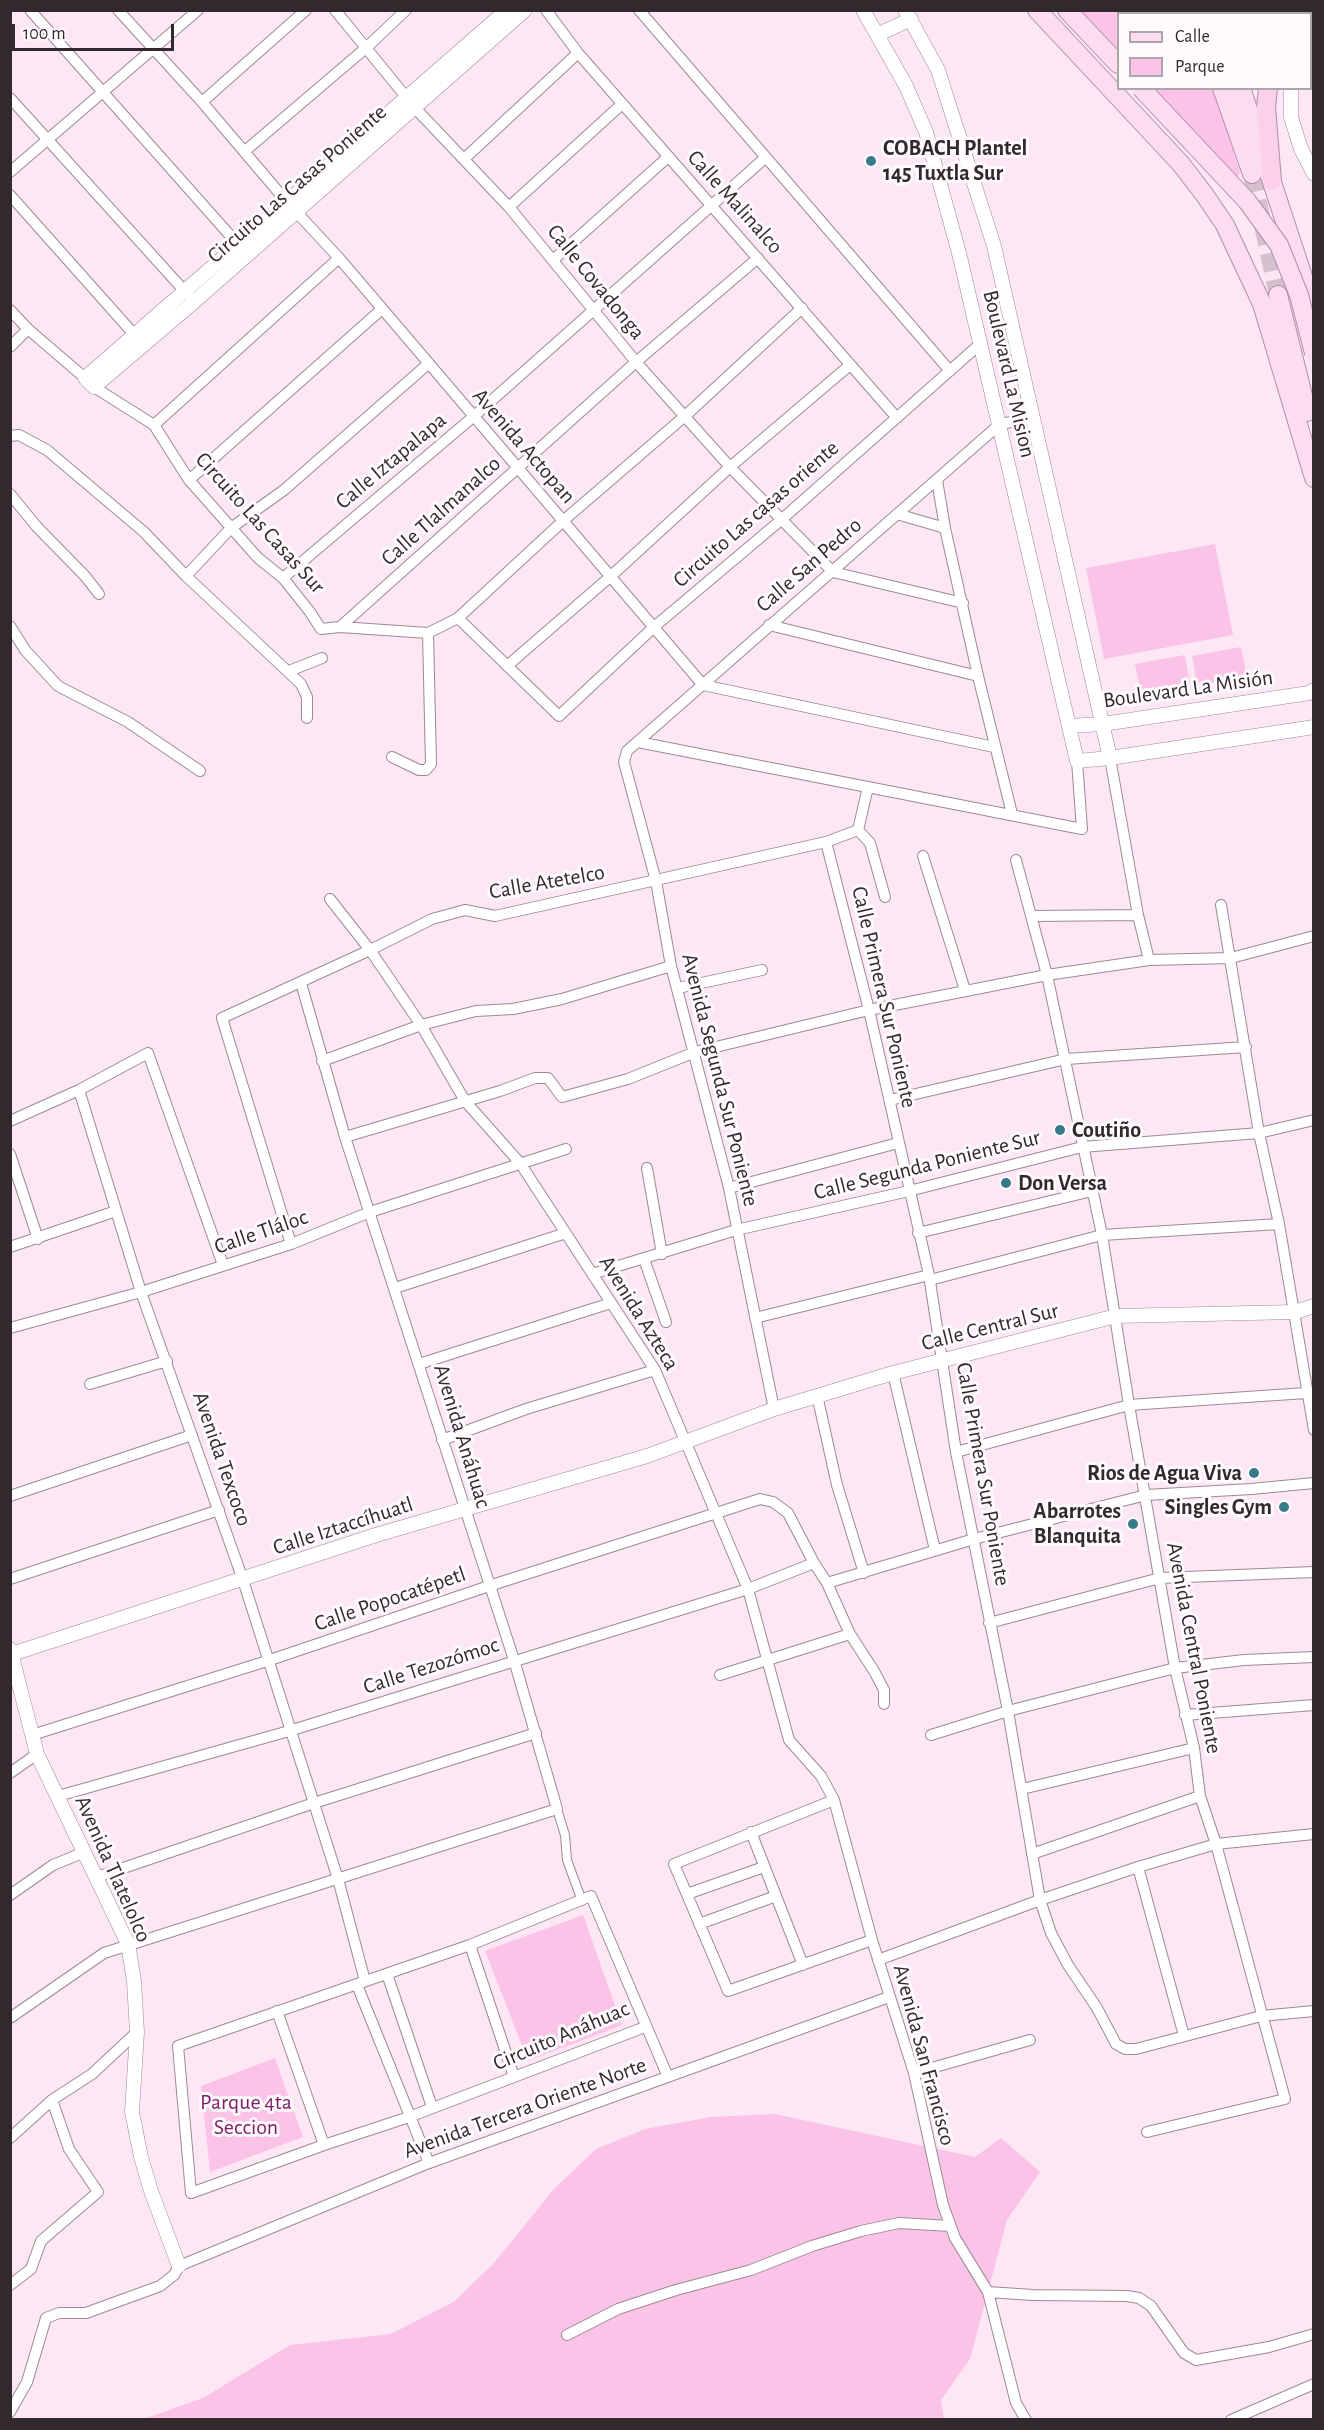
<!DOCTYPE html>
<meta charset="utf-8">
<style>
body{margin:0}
#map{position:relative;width:1324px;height:2430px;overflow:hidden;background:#fde7f5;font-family:"Alegreya Sans",sans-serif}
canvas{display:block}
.frame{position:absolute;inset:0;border:12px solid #31292e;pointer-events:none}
.legend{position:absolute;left:1117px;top:12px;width:195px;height:78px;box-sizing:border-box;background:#fefafd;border:2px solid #aca6aa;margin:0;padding:8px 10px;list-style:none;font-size:18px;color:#31292e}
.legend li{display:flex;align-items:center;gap:12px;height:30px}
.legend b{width:30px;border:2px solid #aca6aa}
.scale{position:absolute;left:12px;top:24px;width:162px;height:27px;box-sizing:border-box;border:3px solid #31292e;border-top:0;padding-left:8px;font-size:18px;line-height:21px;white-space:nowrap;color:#31292e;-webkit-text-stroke:4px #fefafd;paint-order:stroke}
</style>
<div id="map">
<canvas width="1324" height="2430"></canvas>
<div class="frame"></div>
<ul class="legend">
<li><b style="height:8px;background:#fbdcf0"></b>Calle</li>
<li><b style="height:16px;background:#fac3e7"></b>Parque</li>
</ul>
<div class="scale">100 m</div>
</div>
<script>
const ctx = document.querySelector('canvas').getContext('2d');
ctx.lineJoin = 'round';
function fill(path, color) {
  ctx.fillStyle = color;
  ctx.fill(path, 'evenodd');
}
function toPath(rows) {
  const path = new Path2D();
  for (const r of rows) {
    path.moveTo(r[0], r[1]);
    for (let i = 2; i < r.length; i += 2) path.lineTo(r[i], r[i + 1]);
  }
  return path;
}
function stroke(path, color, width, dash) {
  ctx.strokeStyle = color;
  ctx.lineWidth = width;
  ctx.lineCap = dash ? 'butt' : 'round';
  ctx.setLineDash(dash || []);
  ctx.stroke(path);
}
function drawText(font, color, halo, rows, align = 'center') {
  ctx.font = font + ' "Alegreya Sans",sans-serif';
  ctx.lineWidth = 6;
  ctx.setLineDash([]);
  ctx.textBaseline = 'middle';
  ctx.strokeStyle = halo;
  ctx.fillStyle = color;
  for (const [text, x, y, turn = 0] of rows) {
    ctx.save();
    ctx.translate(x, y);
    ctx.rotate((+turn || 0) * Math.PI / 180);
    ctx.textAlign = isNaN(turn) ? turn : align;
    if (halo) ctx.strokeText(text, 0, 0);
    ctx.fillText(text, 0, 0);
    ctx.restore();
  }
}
fill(toPath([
 [1185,10,1186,13,1118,14,1118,56,1075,11],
 [1150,89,1214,89,1240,173,1237,178],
 [1215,544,1233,635,1104,659,1086,568],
 [1241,647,1247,677,1197,685,1192,656],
 [1185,655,1190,685,1141,694,1135,664],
 [583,1915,622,2025,528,2061,485,1951],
 [275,2058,303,2137,210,2172,201,2086],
 [775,2114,975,2157,1001,2138,1040,2172,1007,2220,970,2359,941,2400,944,2419,141,2420,203,2398,290,2345,391,2334,455,2301,494,2263,554,2189,596,2149,645,2129,711,2117]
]), '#fac3e7');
stroke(toPath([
 [1252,174,1278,295]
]), '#d4c1cd', 18, [18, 9]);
const pedestrian = toPath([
 [557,1809,565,1835,567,1860,582,1901]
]);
const minor = toPath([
 [30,10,243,250],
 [118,10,202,102,287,202,339,258,703,685,994,747],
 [335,10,415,108,509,207,636,362,730,467,833,572,963,603],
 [546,10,578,53,897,418],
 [639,10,950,371],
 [10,98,189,296],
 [202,102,306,10],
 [245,151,367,47,406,10],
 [464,159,578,53],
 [10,172,198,10],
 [10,195,140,341],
 [509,207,622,104],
 [553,260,668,157],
 [10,310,28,329,85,378],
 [10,347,28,329],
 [94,387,154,425,189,480,258,558,283,578,310,612,321,629,340,627,428,633,458,618,563,521,685,416,802,308],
 [154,425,339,258],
 [10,436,19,435,47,450,144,532,186,576,301,684,307,697,307,718],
 [189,480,382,309],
 [937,480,945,528,978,676,1012,814],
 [10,494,37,527,85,576,99,594],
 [897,514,945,528],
 [186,576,231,528,284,490,428,364],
 [283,578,473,417,765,158],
 [458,618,559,716,654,627,781,520,980,344],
 [769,625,978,676],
 [10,626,25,650,58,686,128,722,200,771],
 [340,627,636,362,758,258],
 [507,666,611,576,730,467,850,365],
 [289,671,322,658],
 [638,742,1082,829,1077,761],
 [392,757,419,770,426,770,431,764,428,633],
 [1110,758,1138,915,1149,960],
 [858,830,870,843,885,897],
 [858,830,868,787],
 [826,842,869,1010,929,1275,956,1452,1008,1711,1040,1900,1051,1933,1068,1965,1097,2008,1116,2044,1125,2049,1136,2049,1261,2016,1314,2011],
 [923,856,965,990],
 [1016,860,1047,975,1102,1235,1129,1405,1175,1668,1194,1748,1200,1796,1216,1844,1285,2099,1147,2132],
 [330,899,370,950,421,1025,465,1101,520,1163,655,1370,748,1589,789,1740,821,1776,834,1800,872,1940,914,2073,943,2205,955,2238,988,2292,1016,2403,1026,2420],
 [1221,905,1259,1133,1279,1224,1314,1430],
 [1033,916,1138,915],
 [678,988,762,970],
 [322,1061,421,1025,476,1011,513,1009,562,999,671,966],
 [79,1090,141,1292,243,1580,338,1879,365,1981],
 [890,1100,1066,1059,1246,1047],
 [10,1121,79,1090,148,1053,223,1265],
 [345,1137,500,1091,535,1078,548,1078,562,1097,628,1079,695,1052,869,1010,1047,975,1149,960,1231,958,1314,936],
 [10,1154,38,1239],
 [647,1168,662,1254],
 [729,1188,898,1143],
 [918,1233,1092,1191],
 [291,1244,222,1018,370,950,432,919,465,910,495,916,826,842,858,830],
 [10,1247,116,1211],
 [644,1259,666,1322],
 [592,1274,736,1230,909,1191,1082,1147,1259,1133,1314,1120],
 [930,1280,1102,1235,1279,1224],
 [395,1288,566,1233],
 [755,1318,929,1275],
 [10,1328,141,1292,291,1244,370,1212,566,1149],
 [419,1364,611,1303],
 [893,1373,935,1550],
 [90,1384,167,1361],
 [817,1395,837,1485,864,1573],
 [774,1409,729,1188,671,966,656,881,624,762,627,751,1000,424,1033,418],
 [442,1440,526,1409,655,1370],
 [956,1452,1129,1405,1306,1393],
 [10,1496,192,1435],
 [10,1579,219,1510],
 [827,1583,974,1539,1146,1495,1251,1489,1314,1483],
 [989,1623,1160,1578,1314,1572],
 [720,1675,850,1634],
 [1185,1715,1314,1705],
 [32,1735,267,1661,489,1586,760,1499,773,1502,788,1513,814,1563,827,1583,850,1634,874,1671,884,1690,884,1704],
 [931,1735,1008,1711,1175,1668,1244,1660,1314,1657],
 [10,1773,37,1754],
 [1022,1789,1194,1748],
 [58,1796,289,1731,748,1589,814,1563],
 [834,1800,674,1864,728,1991,872,1940],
 [751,1832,803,1965],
 [1032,1854,1200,1796],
 [1138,1867,1184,2036],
 [97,1877,314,1803,536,1733],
 [687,1894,764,1867],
 [10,1895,53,1865,85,1852],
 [699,1924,776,1896],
 [470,1945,514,2077],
 [878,1960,1040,1900,1138,1867,1216,1844,1314,1834],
 [387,1974,432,2107],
 [357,1985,429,2163],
 [277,2011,324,2145],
 [10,2018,104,1953,557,1809,514,1660,345,1137,301,983],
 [645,2027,409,2117,324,2145,191,2193,178,2046,470,1945,591,1896,668,2077],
 [914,2073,1030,2040],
 [10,2138,52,2100,92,2074,137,2032],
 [10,2285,31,2269,41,2241,98,2192,69,2149,52,2100],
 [988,2292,1033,2295,1127,2296,1139,2298,1151,2306,1184,2353,1196,2360,1269,2347,1314,2334],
 [567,2335,618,2309,676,2290,751,2270,812,2246,861,2231,899,2223,950,2226],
 [10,2412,27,2382,46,2318,59,2313,86,2313,160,2286,174,2275,179,2266,429,2163,889,1997],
 [1231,2420,1314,2384]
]);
const tertiary = toPath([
 [507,10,85,378,94,387,195,301,525,10],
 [863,10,906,86,926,132,960,257,1077,761,1110,758,1314,727],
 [905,10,938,70,994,246,1110,758],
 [1310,19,1314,13],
 [877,35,911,19],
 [1291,88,1291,117,1301,149,1314,174],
 [1069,726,1103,724,1309,693,1314,690],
 [10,1649,37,1754,128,1944,134,1981,137,2032,132,2112,141,2157,151,2191,179,2266],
 [12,1654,376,1535,647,1456,774,1409,893,1373,1116,1316,1295,1312,1314,1306]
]);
const primary = toPath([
 [1037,10,1181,164,1204,194,1225,225,1262,304,1314,478],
 [1067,10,1118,64],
 [1193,10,1195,14],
 [1215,10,1216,14],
 [1222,88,1252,174],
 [1241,88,1314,310],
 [1278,295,1307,412]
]);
const trunk = toPath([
 [1286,14,1287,10],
 [1268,88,1266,107,1272,181]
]);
stroke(pedestrian, '#9d8996', 10);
stroke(minor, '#9d8996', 12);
stroke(tertiary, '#9d8996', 15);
stroke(primary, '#b28ea6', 20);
stroke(trunk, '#b28ea6', 20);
stroke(pedestrian, '#fff', 8);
stroke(minor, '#fff', 10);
stroke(tertiary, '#fff', 14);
stroke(primary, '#fbdcf0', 18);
stroke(trunk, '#fad0eb', 18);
const primaryBridge = toPath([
 [1141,88,1247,201,1279,245,1299,295,1314,353]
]);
stroke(primaryBridge, '#b28ea6', 20, []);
stroke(primaryBridge, '#fbdcf0', 18);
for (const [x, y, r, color] of [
 [871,161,6,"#377a8b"],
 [1060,1130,6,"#377a8b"],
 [1006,1183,6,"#377a8b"],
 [1254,1473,6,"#377a8b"],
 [1284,1507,6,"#377a8b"],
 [1133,1524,6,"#377a8b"]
]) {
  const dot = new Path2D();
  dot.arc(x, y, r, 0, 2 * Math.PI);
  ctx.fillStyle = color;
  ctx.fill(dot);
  stroke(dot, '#fefafd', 2);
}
drawText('bold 22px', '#31292e', '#fefafd', [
 ["COBACH Plantel",883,148],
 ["145 Tuxtla Sur",883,173],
 ["Coutiño",1072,1130],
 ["Don Versa",1018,1183],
 ["Rios de Agua Viva",1242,1473,"right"],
 ["Singles Gym",1272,1507,"right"],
 ["Abarrotes",1121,1511,"right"],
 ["Blanquita",1121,1536,"right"]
], 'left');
drawText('22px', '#31292e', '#fefafd', [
 ["Circuito Las Casas Poniente",297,184,-41],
 ["Calle Malinalco",735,202,48],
 ["Calle Covadonga",596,282,51],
 ["Boulevard La Mision",1009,374,77],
 ["Avenida Actopan",524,446,49],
 ["Calle Iztapalapa",391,461,-40],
 ["Calle Tlalmanalco",441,511,-42],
 ["Circuito Las casas oriente",756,514,-41],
 ["Circuito Las Casas Sur",260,523,48],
 ["Calle San Pedro",809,565,-41],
 ["Boulevard La Misión",1188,689,-8],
 ["Calle Atetelco",547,882,-10],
 ["Calle Primera Sur Poniente",884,997,77],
 ["Avenida Segunda Sur Poniente",720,1080,76],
 ["Calle Segunda Poniente Sur",927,1165,-14],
 ["Calle Tláloc",261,1232,-19],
 ["Avenida Azteca",639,1313,58],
 ["Calle Central Sur",990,1327,-14],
 ["Avenida Anáhuac",462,1436,73],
 ["Avenida Texcoco",222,1459,71],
 ["Calle Primera Sur Poniente",983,1474,80],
 ["Calle Iztaccíhuatl",343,1526,-18],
 ["Calle Popocatépetl",390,1599,-19],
 ["Avenida Central Poniente",1194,1648,79],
 ["Calle Tezozómoc",431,1666,-18],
 ["Avenida Tlatelolco",113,1869,66],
 ["Circuito Anáhuac",561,2036,-23],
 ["Avenida San Francisco",924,2055,75],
 ["Avenida Tercera Oriente Norte",525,2108,-20]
]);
drawText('22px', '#7d1c65', '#fefafd', [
 ["Parque 4ta",246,2102],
 ["Seccion",246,2127]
]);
</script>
